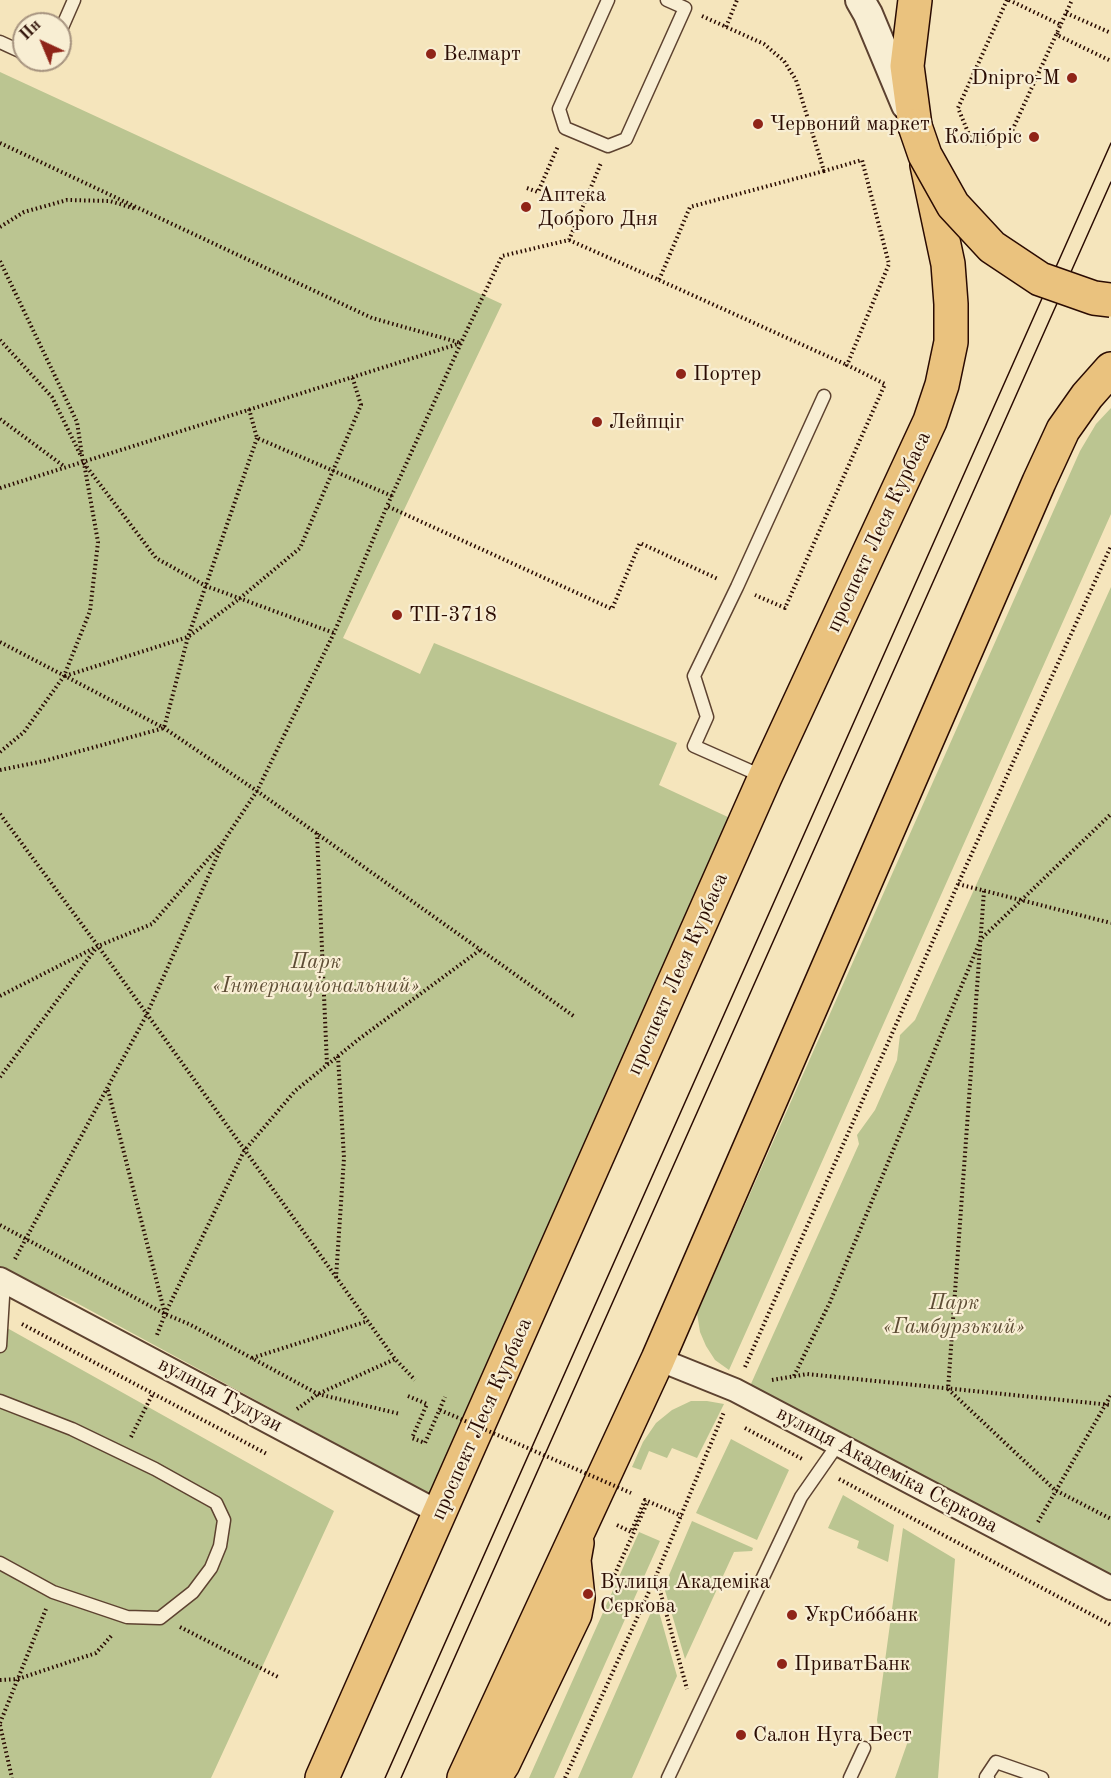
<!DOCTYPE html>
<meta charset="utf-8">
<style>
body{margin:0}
#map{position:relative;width:1111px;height:1778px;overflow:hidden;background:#f5e5bc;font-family:"Old Standard TT",serif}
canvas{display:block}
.north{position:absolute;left:12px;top:12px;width:60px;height:60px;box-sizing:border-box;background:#f8eed3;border:2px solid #a6937f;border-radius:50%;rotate:316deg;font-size:16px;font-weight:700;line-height:24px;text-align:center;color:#2a0b02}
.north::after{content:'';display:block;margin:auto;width:21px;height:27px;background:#8f2418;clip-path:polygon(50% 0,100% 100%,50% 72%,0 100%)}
</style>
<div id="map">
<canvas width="1111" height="1778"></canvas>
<div class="north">Пн</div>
</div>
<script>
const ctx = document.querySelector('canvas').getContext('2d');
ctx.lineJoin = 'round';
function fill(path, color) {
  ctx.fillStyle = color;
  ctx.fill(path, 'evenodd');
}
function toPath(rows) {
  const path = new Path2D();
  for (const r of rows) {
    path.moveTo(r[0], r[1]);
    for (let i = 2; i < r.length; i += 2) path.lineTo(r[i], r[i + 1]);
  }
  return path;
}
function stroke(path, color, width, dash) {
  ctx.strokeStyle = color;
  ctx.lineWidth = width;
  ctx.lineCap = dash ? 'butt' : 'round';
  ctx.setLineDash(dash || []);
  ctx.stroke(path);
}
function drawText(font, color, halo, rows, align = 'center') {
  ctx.font = font + ' "Old Standard TT",serif';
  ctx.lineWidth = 4.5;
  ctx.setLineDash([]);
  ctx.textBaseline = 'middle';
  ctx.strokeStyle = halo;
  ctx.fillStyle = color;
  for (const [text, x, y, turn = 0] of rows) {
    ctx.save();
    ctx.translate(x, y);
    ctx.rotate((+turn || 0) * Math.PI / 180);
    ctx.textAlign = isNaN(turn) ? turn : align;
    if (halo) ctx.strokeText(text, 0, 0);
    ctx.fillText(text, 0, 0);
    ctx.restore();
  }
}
fill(toPath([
 [0,72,502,304,343,638,420,674,434,643,677,743,659,785,730,818,429,1494,73,1301,27,1281,0,1266],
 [1111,408,1111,514,729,1370,715,1360,706,1346,700,1332,697,1313,1080,451,1096,424],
 [1111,587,1111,1575,750,1386,859,1144,857,1135,875,1110,897,1060,900,1035,915,1020],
 [0,1324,334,1511,211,1778,0,1778],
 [691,1401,707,1401,724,1404,697,1458,672,1448,667,1458,649,1451,641,1470,632,1467,643,1442,656,1423,672,1410],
 [731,1439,789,1470,757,1540,696,1513],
 [843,1495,894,1525,888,1562,857,1548,859,1541,828,1528],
 [692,1521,753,1548,752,1551,734,1552,685,1659,664,1587],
 [903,1528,955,1559,938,1778,895,1778,908,1741,882,1732,878,1727,877,1720],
 [639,1532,660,1541,554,1778,529,1778],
 [656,1601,677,1676,632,1778,578,1778]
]), '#bbc591');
const service = toPath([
 [608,0,559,109,565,128,608,146,626,139,685,8,667,0],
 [60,32,74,0],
 [0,42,24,53],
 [40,60,46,63,47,60],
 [764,777,694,746,707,717,694,676,737,587,824,396],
 [0,1346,4,1281],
 [0,1401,72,1429,155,1469,216,1503,224,1520,220,1546,211,1568,193,1592,160,1618,127,1617,53,1592,0,1563],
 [668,1778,801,1497,838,1444],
 [850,1778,864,1748],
 [988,1778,986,1777,996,1762,1042,1778]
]);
const minor = toPath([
 [0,1279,440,1513],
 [658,1359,735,1390,1111,1588]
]);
const tertiary = toPath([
 [860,0,868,14,906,105]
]);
const primary = toPath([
 [915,126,907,66,915,0],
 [322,1778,765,777,930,421,942,385,951,342,951,304,948,264,927,165],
 [464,1778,658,1359,1039,482,1063,430,1087,396,1111,369],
 [494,1778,503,1764,575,1614,578,1598,574,1560,577,1543]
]);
stroke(service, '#5d4230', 15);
stroke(minor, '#5d4230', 26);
stroke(tertiary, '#5d4230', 32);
stroke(primary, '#2a0b02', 36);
stroke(toPath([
 [1007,0,958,108,970,137,984,144,1011,133,1072,0],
 [1009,0,1061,25,1060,26],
 [1066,13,1111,33],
 [702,16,764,44,784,61,796,80,824,171,862,160,889,264,847,365,885,384,785,608,755,595],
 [726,27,737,0],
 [1058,33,1057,35,1111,61],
 [0,143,372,318,461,343,387,506,612,609,640,543,718,579],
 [527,188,538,192,558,146],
 [0,227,24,212,67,200,110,201,136,209],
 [569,240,659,280,690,207,824,171],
 [0,261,77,422,83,462,156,558,206,586,334,633],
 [659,280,847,365],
 [0,340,52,397,81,456],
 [249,409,257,438,392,496],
 [0,419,65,467],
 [0,488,461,343,502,256,569,240,601,163],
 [0,642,164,728,257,791,575,1017],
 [65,676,188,637,239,599,300,548,361,405,352,376],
 [0,752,24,732,64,676,90,611,98,542,84,463],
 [0,770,44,761,164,728,188,637,257,438],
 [0,814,98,946,395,1359,415,1380],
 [317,833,327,1065],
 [958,884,1111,923],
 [984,891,948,1389,1055,1490,1111,1519],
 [0,996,98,946,152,924,222,843],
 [0,1077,97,947],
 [108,1090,165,1314,157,1335],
 [0,1225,165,1314,189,1324,318,1394,400,1414],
 [15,1259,146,1016,225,839,257,791,334,633,387,506],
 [336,1278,344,1158,338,1056],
 [165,1314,244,1151,295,1091,359,1039,480,950],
 [22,1324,267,1454],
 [252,1358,368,1321],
 [745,1367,958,884,1111,546],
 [794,1376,830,1302,981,939,1111,814],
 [772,1380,807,1374,1111,1405],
 [408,1396,427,1404,412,1438,425,1443,445,1397],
 [297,1409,318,1394,395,1359],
 [745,1428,804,1460],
 [131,1437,153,1393],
 [839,1479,1111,1625],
 [1038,1522,1111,1395],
 [617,1525,631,1532,645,1500,682,1516],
 [656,1576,687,1689],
 [609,1587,648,1501],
 [180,1627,280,1678],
 [0,1680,18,1679,96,1653,112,1635],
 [0,1723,46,1609],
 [0,1725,12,1778],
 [565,1778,656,1576,724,1412]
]), '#2a0b02', 4, [1.5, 3]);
stroke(service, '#f8eed3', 12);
stroke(minor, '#f8eed3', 22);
stroke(tertiary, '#f8eed3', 28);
stroke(primary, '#eac27e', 33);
stroke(toPath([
 [385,1778,1111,143],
 [401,1778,1111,182]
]), '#2a0b02', 1.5);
const primaryBridge = toPath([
 [915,126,925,155,953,205,992,247,1040,279,1094,298,1111,300]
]);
stroke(primaryBridge, '#2a0b02', 36, []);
stroke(toPath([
 [440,1410,631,1493]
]), '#2a0b02', 4, [1.5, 3]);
stroke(primaryBridge, '#eac27e', 33);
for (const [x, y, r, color] of [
 [431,54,6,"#8f2418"],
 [1072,78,6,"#8f2418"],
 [758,124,6,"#8f2418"],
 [1034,137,6,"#8f2418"],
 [526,207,6,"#8f2418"],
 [681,374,6,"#8f2418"],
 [597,422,6,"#8f2418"],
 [397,615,6,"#8f2418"],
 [588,1594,6,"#8f2418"],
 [792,1615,6,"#8f2418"],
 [782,1664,6,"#8f2418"],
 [741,1735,6,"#8f2418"]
]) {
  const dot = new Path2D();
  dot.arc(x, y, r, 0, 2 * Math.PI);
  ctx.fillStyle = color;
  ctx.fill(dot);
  stroke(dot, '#f8eed3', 2);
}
drawText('21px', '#2a0b02', '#f8eed3', [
 ["Велмарт",443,54],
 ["Dnipro-M",1060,78,"right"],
 ["Червоний маркет",770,124],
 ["Колібріс",1022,137,"right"],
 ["Аптека",538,195],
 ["Доброго Дня",538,219],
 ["Портер",693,374],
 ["Лейпціг",609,422],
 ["ТП-3718",409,615],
 ["Вулиця Академіка",600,1582],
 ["Сєркова",600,1606],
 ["УкрСиббанк",804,1615],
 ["ПриватБанк",794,1664],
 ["Салон Нуга Бест",753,1735]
], 'left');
drawText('21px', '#2a0b02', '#f8eed3', [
 ["проспект Леся Курбаса",879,532,-65],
 ["проспект Леся Курбаса",678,974,-66],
 ["вулиця Тулузи",220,1395,28],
 ["проспект Леся Курбаса",482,1419,-66],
 ["вулиця Академіка Сєркова",887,1470,28]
]);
drawText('italic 21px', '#5d4c34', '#f8eed3', [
 ["Парк",316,962],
 ["«Інтернаціональний»",316,986],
 ["Парк",954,1303],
 ["«Гамбурзький»",954,1327]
]);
</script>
